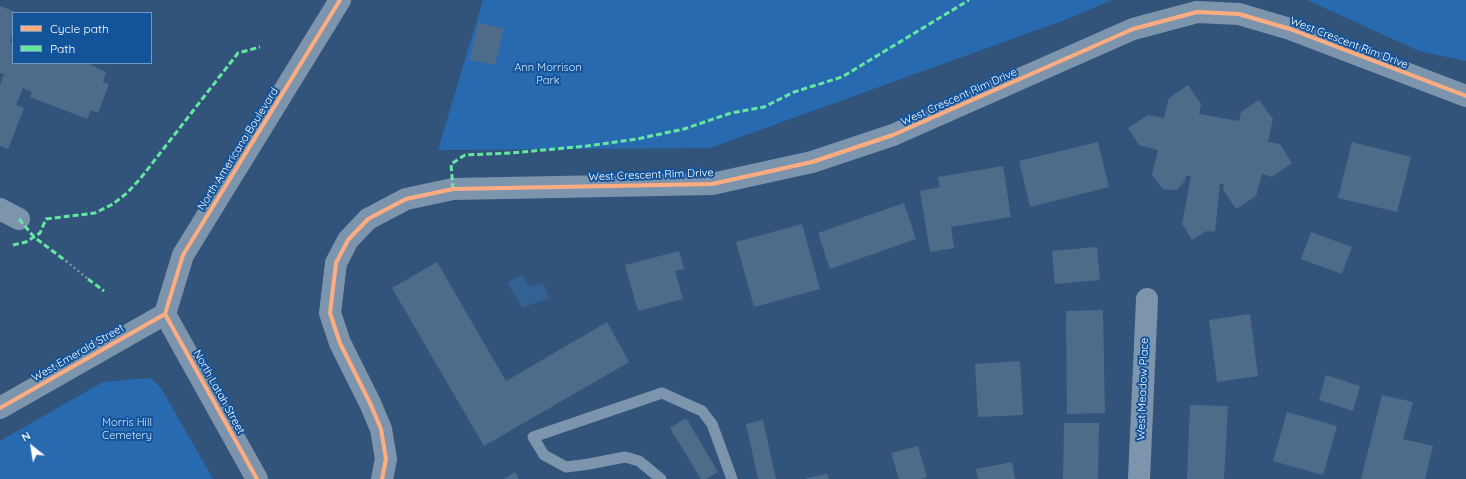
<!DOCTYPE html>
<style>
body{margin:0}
#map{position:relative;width:1466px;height:479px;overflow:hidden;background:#32547b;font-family:Quicksand,sans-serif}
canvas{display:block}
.legend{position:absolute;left:12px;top:12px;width:140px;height:52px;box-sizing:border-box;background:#13539a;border:1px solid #7198c2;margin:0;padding:5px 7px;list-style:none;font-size:12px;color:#fff}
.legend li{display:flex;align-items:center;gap:8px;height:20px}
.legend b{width:20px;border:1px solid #7198c2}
.north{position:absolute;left:12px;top:427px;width:40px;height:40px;-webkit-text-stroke:3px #13539a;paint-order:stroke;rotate:330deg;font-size:11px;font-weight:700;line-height:16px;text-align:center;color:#fff}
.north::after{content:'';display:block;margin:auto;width:14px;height:18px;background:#fff;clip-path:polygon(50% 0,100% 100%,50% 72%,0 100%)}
</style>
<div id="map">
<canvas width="1466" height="479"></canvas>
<ul class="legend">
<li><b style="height:5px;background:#ffac80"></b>Cycle path</li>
<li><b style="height:5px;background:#66e7a1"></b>Path</li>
</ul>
<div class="north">N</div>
</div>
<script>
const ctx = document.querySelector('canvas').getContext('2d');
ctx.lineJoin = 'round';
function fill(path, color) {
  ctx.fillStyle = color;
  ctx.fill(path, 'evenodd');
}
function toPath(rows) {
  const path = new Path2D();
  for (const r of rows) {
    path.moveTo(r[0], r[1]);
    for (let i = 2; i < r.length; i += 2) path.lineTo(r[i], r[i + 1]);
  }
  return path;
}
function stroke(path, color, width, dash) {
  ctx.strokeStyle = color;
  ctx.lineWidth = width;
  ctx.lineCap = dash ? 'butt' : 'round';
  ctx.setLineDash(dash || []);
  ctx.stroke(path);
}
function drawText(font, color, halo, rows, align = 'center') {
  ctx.font = font + ' Quicksand,sans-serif';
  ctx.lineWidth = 4;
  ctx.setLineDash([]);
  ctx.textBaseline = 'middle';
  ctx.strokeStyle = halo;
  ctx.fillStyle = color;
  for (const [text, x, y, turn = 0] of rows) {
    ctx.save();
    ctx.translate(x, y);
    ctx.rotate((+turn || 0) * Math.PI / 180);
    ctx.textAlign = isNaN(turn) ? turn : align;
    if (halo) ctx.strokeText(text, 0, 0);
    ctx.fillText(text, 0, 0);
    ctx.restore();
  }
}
fill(toPath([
 [483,0,1112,0,1070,18,710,148,438,150],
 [1307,0,1466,0,1466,61,1419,51],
 [150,378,161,388,213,479,0,479,0,441,103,382]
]), '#286ab0');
fill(toPath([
 [522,275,529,287,543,282,549,298,522,308,507,283]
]), '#336194');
fill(toPath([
 [0,6,18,13,13,13,13,33,10,41,13,43,13,63,92,63,91,65,106,72,103,82,109,84,98,113,91,110,87,119,30,97,32,92,23,88,16,105,24,108,8,149,0,146,0,85,4,74,0,73],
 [478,23,504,28,495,65,470,60],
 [1188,85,1201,104,1199,114,1239,121,1241,112,1259,100,1273,119,1268,142,1280,144,1292,163,1272,177,1262,174,1256,196,1236,209,1223,189,1224,184,1220,184,1215,232,1207,231,1192,240,1182,224,1191,176,1186,176,1185,181,1176,190,1163,189,1152,175,1158,150,1139,145,1128,128,1148,115,1164,118,1169,98],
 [1098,142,1109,187,1030,207,1019,161],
 [1352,142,1411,157,1397,212,1338,198],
 [1003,166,1011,217,951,227,954,248,930,252,920,191,940,187,938,177],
 [904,203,916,239,830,269,818,233],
 [802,224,820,289,754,307,736,242],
 [1311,232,1352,247,1342,274,1301,259],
 [1097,247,1100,280,1055,284,1052,251],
 [679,251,684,269,675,271,683,299,638,311,625,265],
 [437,262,506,381,607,322,629,362,484,446,392,288],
 [1103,310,1105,413,1067,414,1066,311],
 [1250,314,1258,376,1217,382,1209,320],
 [1020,361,1023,415,978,417,975,364],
 [1326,375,1360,386,1353,411,1319,400],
 [1382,395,1413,402,1403,439,1433,446,1425,479,1361,479],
 [1190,405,1228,406,1224,479,1187,479],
 [1287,412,1337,426,1323,475,1273,461],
 [686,418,718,472,706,479,701,479,670,428],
 [763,420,776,479,758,479,746,424],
 [1064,423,1099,423,1098,479,1063,479],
 [918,446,927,477,921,479,899,479,891,453],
 [1012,462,1015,479,978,479,976,469],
 [515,472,519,479,504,479],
 [827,474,829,479,807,479,807,478]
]), '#4f6b8a');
stroke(toPath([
 [66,261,88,279]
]), '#7d94ad', 2.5, [2, 3]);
stroke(toPath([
 [661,479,639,461,625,457,589,464,566,467,544,455,533,437,662,393,702,411,712,424,732,479]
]), '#7d94ad', 11);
stroke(toPath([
 [0,209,19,219],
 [382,479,386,459,381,429,370,403,340,343,330,313,336,263,348,240,368,219,406,199,453,189,712,184,812,162,893,135,1133,29,1197,12,1239,14,1290,29,1466,96],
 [1139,479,1147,299]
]), '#7d94ad', 22);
stroke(toPath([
 [165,314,183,255,340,0],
 [165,314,257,479],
 [0,408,165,314]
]), '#7d94ad', 22);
stroke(toPath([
 [453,189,451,164,465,155,511,153,587,146,637,139,684,129,731,113,764,107,794,92,842,77,969,0],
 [19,219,34,237,66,261],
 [13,245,26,242,40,233,46,219,95,213,113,204,127,193,140,179,238,53,260,47],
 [88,279,104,291]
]), '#66e7a1', 3, [6, 3]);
stroke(toPath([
 [165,314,183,255,340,0],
 [165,314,257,479],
 [0,408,165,314],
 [382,479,386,459,381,429,370,403,340,343,330,313,336,263,348,240,368,219,406,199,453,189,712,184,812,162,893,135,1133,29,1197,12,1239,14,1290,29,1466,96]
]), '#ffac80', 4);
drawText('11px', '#fff', '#13539a', [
 ["West Crescent Rim Drive",1349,43,21],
 ["West Crescent Rim Drive",959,97,-24],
 ["North Americana Boulevard",238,149,-58],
 ["West Crescent Rim Drive",651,175,-2],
 ["West Emerald Street",78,353,-30],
 ["West Meadow Place",1143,389,-88],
 ["North Latah Street",219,392,61]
]);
drawText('11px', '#cfe6fd', '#13539a', [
 ["Ann Morrison",548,68],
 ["Park",548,81],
 ["Morris Hill",127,423],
 ["Cemetery",127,436]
]);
</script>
